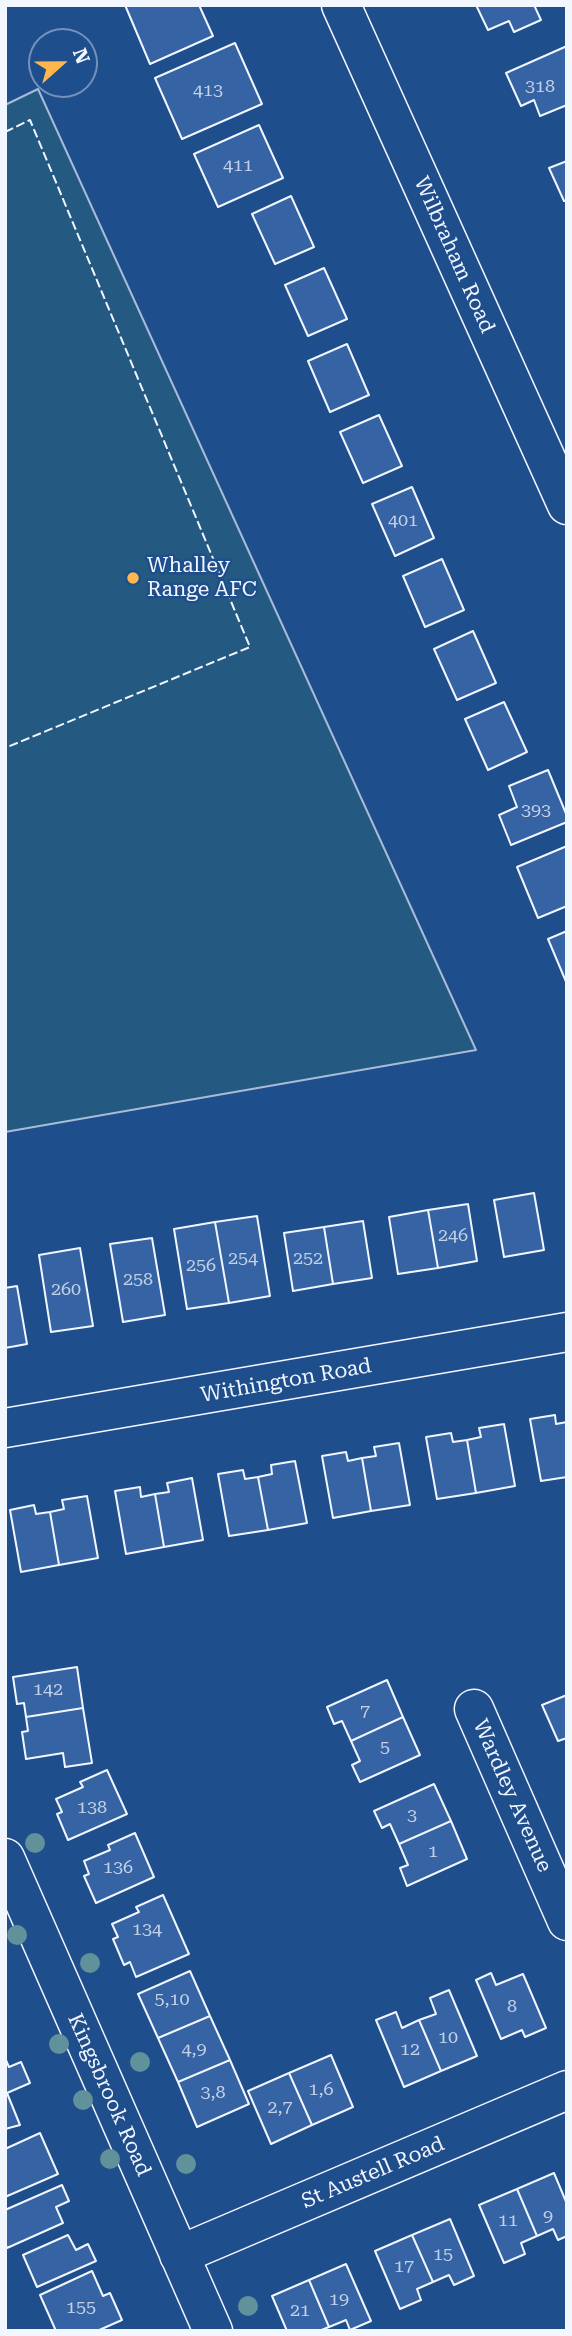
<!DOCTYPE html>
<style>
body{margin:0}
#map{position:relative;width:572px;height:2336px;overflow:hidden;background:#1f4e8c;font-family:"Roboto Serif",serif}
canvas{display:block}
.frame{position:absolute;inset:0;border:7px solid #f2f6ff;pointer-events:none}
.north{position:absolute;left:28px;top:28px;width:70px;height:70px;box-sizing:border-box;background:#1f4e8c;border:2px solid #7391ba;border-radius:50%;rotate:69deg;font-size:19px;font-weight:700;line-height:28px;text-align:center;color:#f2f6ff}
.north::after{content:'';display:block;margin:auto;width:24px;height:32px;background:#ffb74d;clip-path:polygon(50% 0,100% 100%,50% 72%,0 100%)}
</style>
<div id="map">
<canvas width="572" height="2336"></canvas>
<div class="frame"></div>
<div class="north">N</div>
</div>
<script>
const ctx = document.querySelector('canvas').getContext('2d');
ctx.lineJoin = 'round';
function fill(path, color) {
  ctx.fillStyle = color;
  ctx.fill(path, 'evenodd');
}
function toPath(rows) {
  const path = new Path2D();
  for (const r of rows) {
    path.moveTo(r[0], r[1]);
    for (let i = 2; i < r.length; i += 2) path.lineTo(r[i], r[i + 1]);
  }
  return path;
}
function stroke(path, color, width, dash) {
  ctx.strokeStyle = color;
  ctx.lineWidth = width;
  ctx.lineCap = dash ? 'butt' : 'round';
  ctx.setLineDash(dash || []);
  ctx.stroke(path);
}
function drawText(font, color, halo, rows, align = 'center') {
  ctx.font = font + ' "Roboto Serif",serif';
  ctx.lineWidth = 5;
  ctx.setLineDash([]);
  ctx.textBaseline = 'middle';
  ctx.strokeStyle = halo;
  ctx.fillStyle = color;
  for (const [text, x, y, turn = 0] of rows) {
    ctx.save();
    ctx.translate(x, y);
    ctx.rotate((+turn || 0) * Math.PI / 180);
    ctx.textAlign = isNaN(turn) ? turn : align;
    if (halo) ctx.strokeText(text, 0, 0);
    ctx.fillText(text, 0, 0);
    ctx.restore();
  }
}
const green = toPath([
 [38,89,476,1050,5,1132,5,105,38,89]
]);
fill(green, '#245a82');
stroke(green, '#a8bbd7', 2);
const building = toPath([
 [125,5,199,5,213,36,150,64,125,5],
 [476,5,534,5,541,20,514,32,509,21,488,30,476,5],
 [235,43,262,104,182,139,155,78,235,43],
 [567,46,567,105,540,116,534,100,521,106,506,73,567,46],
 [259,125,283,178,218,207,194,154,259,125],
 [567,161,567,200,564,201,549,168,567,161],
 [291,196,314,247,275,264,252,214,291,196],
 [324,268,347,319,308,336,285,285,324,268],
 [347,344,369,395,330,412,308,361,347,344],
 [379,415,402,466,363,483,340,432,379,415],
 [412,487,434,538,395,556,372,504,412,487],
 [442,559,464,610,425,627,403,576,442,559],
 [473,631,496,683,457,700,434,649,473,631],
 [504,702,527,752,488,770,465,719,504,702],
 [548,770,567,816,567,822,511,845,499,815,517,807,509,786,548,770],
 [567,846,567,906,538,918,517,867,567,846],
 [567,931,567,984,548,939,567,931],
 [534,1193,544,1250,504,1257,494,1200,534,1193],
 [468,1204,477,1261,438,1268,428,1210,468,1204],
 [428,1210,438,1268,398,1274,389,1217,428,1210],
 [257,1216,270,1296,229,1303,215,1222,257,1216],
 [363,1221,372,1278,333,1284,324,1227,363,1221],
 [215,1222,229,1303,187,1309,174,1229,215,1222],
 [324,1227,333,1284,293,1291,284,1233,324,1227],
 [152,1238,165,1315,123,1322,110,1244,152,1238],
 [80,1248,93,1326,51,1332,39,1255,80,1248],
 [17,1286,27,1344,5,1348,5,1288,17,1286],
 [555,1415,556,1424,567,1422,567,1477,541,1481,530,1419,555,1415],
 [504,1424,515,1486,476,1493,467,1440,481,1437,479,1428,504,1424],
 [451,1433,453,1442,467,1440,476,1493,437,1499,426,1437,451,1433],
 [399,1443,410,1505,371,1511,362,1458,376,1456,374,1447,399,1443],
 [346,1452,348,1461,362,1458,371,1511,333,1518,322,1456,346,1452],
 [295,1461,307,1523,268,1530,258,1477,272,1474,271,1465,295,1461],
 [243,1470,245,1479,258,1477,268,1530,229,1536,218,1474,243,1470],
 [192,1478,203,1540,164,1547,155,1494,169,1492,167,1483,192,1478],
 [140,1487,141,1497,155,1494,164,1547,126,1554,115,1491,140,1487],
 [87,1496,98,1558,59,1565,50,1512,64,1509,62,1500,87,1496],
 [34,1505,36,1514,50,1512,59,1565,21,1572,10,1510,34,1505],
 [77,1667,83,1708,26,1717,24,1703,17,1704,13,1677,77,1667],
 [387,1680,403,1717,351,1741,342,1721,334,1724,327,1707,387,1680],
 [567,1695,567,1738,558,1741,542,1705,567,1695],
 [83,1708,92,1763,65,1767,63,1753,26,1759,22,1732,28,1731,26,1717,83,1708],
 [403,1717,420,1755,360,1782,352,1765,360,1761,351,1741,403,1717],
 [107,1770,127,1814,68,1840,57,1814,62,1812,56,1799,83,1787,80,1782,107,1770],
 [434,1784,451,1821,399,1844,390,1824,382,1828,374,1811,434,1784],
 [451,1821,467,1859,407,1886,400,1868,408,1865,399,1844,451,1821],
 [135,1833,154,1877,96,1903,84,1876,89,1874,84,1861,110,1850,108,1845,135,1833],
 [163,1895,189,1954,136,1977,130,1962,124,1965,113,1939,118,1937,112,1924,139,1912,136,1907,163,1895],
 [190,1971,210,2016,158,2038,138,1994,190,1971],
 [491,1973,496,1985,523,1974,546,2028,525,2037,522,2030,501,2039,476,1980,491,1973],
 [449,1990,477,2056,441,2071,419,2020,436,2014,430,1998,449,1990],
 [396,2012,402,2028,419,2020,441,2071,404,2087,376,2020,396,2012],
 [210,2016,230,2060,178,2082,158,2038,210,2016],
 [331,2055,353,2107,312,2125,289,2073,331,2055],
 [5,2058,9,2067,21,2062,30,2083,7,2093,20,2125,5,2129,5,2058],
 [230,2060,249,2104,197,2127,178,2082,230,2060],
 [289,2073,312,2125,271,2144,248,2091,289,2073],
 [40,2133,58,2174,5,2197,5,2149,40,2133],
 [554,2173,567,2204,567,2236,558,2240,553,2229,537,2236,517,2189,554,2173],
 [62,2185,69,2201,56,2207,63,2223,7,2248,5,2243,5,2210,62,2185],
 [517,2189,537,2236,521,2243,525,2254,504,2263,479,2205,517,2189],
 [450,2219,474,2276,454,2285,449,2275,433,2282,412,2235,450,2219],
 [68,2235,76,2250,88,2244,96,2261,37,2287,23,2255,68,2235],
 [412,2235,433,2282,417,2289,421,2300,400,2309,375,2251,412,2235],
 [346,2264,371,2321,350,2330,346,2320,329,2327,309,2280,346,2264],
 [92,2271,103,2296,110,2293,122,2320,97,2331,56,2331,40,2295,92,2271],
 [309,2280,329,2327,319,2331,287,2331,272,2296,309,2280]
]);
fill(building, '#3563a3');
stroke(building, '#f2f6ff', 2);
const minor = toPath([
 [5,1428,567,1332],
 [474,1709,567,1921],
 [5,1858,213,2331],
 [179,2255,567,2090]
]);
const highway = toPath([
 [341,5,567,505]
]);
stroke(minor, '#f2f6ff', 41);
stroke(highway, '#f2f6ff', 41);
stroke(minor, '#1f4e8c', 38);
stroke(highway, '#1f4e8c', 38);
stroke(toPath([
 [5,132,30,120,250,647,5,748]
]), '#f2f6ff', 2, [9, 3.5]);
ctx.fillStyle = '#61919a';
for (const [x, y] of [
 [35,1843],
 [17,1935],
 [90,1963],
 [59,2044],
 [140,2062],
 [83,2100],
 [110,2159],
 [186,2164],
 [248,2306]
]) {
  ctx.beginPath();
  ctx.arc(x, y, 10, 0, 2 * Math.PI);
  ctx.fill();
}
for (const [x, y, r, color] of [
 [133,578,7,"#ffb74d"]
]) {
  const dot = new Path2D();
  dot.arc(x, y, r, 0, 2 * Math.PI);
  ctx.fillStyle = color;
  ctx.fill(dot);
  stroke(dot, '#1f4e8c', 2.5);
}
drawText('18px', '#c3d1e8', null, [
 ["318",540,87],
 ["413",208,91],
 ["411",238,166],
 ["401",403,521],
 ["393",536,811],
 ["246",453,1236],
 ["254",243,1259],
 ["252",308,1259],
 ["256",201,1266],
 ["258",138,1280],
 ["260",66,1290],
 ["142",48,1690],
 ["7",365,1712],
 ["5",385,1748],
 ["138",92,1808],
 ["3",412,1816],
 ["1",433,1852],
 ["136",118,1868],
 ["134",147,1930],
 ["5,10",172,2000],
 ["8",512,2007],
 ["10",448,2038],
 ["4,9",194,2050],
 ["12",410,2050],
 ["1,6",321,2090],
 ["3,8",213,2093],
 ["2,7",280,2108],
 ["9",548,2217],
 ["11",508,2221],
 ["15",443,2255],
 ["17",404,2267],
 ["19",339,2300],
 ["155",81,2308],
 ["21",300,2311]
]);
drawText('21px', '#f2f6ff', '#1f4e8c', [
 ["Wilbraham Road",454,255,66],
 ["Withington Road",286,1381,-10],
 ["Wardley Avenue",512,1796,66],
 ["Kingsbrook Road",109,2095,66],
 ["St Austell Road",373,2173,-23]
]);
drawText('21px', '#f2f6ff', '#1f4e8c', [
 ["Whalley",147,566],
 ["Range AFC",147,590]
], 'left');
</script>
